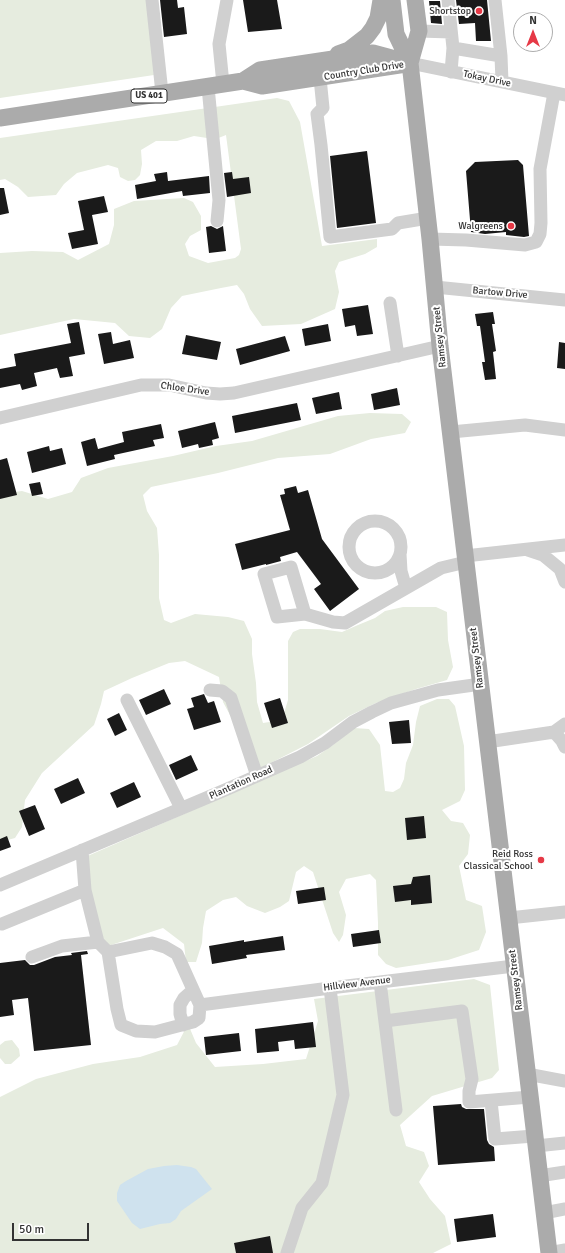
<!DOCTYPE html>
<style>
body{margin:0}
#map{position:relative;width:565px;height:1253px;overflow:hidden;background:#fff;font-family:Signika,sans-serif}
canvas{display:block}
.north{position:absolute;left:513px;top:12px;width:40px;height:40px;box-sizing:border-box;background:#fff;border:1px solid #adadad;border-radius:50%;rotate:0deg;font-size:11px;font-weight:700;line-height:16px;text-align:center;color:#333}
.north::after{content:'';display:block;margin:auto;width:14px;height:18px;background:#e63946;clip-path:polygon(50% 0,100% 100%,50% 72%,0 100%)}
.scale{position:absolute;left:12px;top:1223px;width:77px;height:18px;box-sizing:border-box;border:2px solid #333;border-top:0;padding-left:5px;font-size:12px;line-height:14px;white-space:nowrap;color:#333;-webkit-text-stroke:3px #fff;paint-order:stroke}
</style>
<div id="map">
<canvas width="565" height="1253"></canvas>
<div class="north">N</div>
<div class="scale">50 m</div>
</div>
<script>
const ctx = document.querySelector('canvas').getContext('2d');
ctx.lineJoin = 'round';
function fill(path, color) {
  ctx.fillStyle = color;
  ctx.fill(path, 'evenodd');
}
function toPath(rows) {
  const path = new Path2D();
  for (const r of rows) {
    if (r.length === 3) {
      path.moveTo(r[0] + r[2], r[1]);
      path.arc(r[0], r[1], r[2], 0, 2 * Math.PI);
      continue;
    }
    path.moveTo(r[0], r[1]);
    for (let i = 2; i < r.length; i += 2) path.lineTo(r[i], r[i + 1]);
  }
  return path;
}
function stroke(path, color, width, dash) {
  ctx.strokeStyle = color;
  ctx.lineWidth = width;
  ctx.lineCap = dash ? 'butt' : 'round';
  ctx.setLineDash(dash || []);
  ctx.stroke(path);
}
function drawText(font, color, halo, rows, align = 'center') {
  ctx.font = font + ' Signika,sans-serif';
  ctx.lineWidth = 4;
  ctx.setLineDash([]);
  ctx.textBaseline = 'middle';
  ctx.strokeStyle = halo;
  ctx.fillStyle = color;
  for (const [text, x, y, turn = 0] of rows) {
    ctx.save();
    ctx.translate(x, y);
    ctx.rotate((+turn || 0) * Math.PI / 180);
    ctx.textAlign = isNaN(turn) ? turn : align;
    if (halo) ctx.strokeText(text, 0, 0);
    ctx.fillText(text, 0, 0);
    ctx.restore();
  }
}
fill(toPath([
 [0,0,147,0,154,75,0,98],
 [277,98,289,101,300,122,322,246,377,239,377,247,365,254,339,262,335,271,339,292,335,309,301,324,262,326,250,309,244,294,237,285,221,288,182,296,171,308,162,329,150,338,129,336,115,323,74,319,0,335,0,253,32,251,63,252,78,260,109,244,114,225,114,209,134,201,184,198,193,202,201,216,201,230,190,236,185,244,189,256,208,263,235,258,239,255,241,249,226,135,216,139,207,138,194,136,177,141,156,141,141,150,142,164,140,175,135,180,128,181,120,177,118,168,108,165,77,173,64,184,56,195,28,197,18,187,5,179,0,180,0,138],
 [370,413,402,414,411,422,405,433,371,439,330,454,278,458,218,473,151,487,143,495,147,511,157,528,159,555,159,598,164,620,171,623,195,614,228,617,244,621,252,639,252,654,256,683,257,702,263,723,282,720,288,700,288,641,293,632,300,629,320,629,342,632,358,625,375,618,385,611,403,607,436,607,447,612,448,640,453,667,447,680,416,689,376,703,349,716,308,744,259,769,223,702,219,677,185,661,169,663,132,678,104,691,101,704,94,725,42,773,25,800,22,827,15,838,0,842,0,494,22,491,48,499,72,492,81,478,108,468,173,456,216,446,252,441,338,416],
 [437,699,449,699,455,706,464,746,465,790,460,801,442,810,451,821,463,823,470,835,468,854,459,866,466,900,482,906,486,932,479,950,448,960,396,968,386,964,378,955,378,923,376,880,370,874,346,879,339,892,346,915,343,935,339,942,333,933,313,872,304,866,296,872,289,901,280,907,265,913,247,906,236,897,223,900,206,911,203,928,202,943,196,962,186,962,184,944,163,928,102,948,83,858,317,756,333,745,354,728,369,729,380,745,385,791,393,792,400,788,404,779,406,763,413,745,416,722,420,706],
 [474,979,490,985,499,1070,492,1078,432,1096,400,1125,406,1146,424,1152,429,1166,419,1182,430,1199,445,1216,451,1244,433,1253,0,1253,0,1097,36,1079,93,1064,140,1057,177,1045,188,1024,196,1043,215,1067,263,1064,306,1059,318,1021,314,999],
 [12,1040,19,1049,20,1056,11,1064,5,1064,0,1058,0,1045,5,1041]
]), '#e6ecdf');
fill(toPath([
 [177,1165,191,1167,196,1169,212,1189,181,1211,176,1219,170,1223,160,1224,140,1229,132,1223,117,1201,117,1193,120,1185,126,1181,148,1169,164,1166]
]), '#cfe2ee');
fill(toPath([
 [160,0,177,0,178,8,184,7,187,34,164,37],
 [243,0,277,0,282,29,248,32],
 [456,0,487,0,491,41,476,41,475,23,459,24],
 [429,1,440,1,442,24,431,23],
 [367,151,376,223,337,228,330,156],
 [518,160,523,165,529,236,524,237,506,235,506,232,485,234,471,232,466,171,475,162],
 [167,172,168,181,209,176,210,193,183,196,182,191,137,199,135,185,156,181,154,174],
 [232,172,233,179,249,177,251,193,227,197,224,173],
 [0,188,4,188,9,213,0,215],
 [104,196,108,212,92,215,98,244,72,249,68,233,84,230,78,201],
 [211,226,217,229,223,226,226,251,209,253,206,227],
 [368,305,373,334,357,336,355,325,345,327,342,309],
 [493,312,495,324,492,324,496,351,493,352,496,379,485,380,482,362,485,362,480,326,477,326,475,314],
 [79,322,85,354,69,357,73,376,60,378,57,368,34,373,37,386,22,390,20,384,0,388,0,369,16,366,14,354,71,343,67,324],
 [328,324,331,341,305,346,302,329],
 [111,332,113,344,130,340,134,358,104,364,98,334],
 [186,335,221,342,217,360,182,354],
 [285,336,290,351,240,365,236,349],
 [559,342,565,343,565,369,557,368],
 [397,388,400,405,374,410,371,394],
 [339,392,342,409,316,414,312,398],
 [297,403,301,420,235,433,232,416],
 [215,422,219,438,212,440,213,445,199,448,198,444,182,448,178,431],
 [161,424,164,438,153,440,155,446,114,455,115,459,87,466,81,442,95,438,98,449,124,442,122,432],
 [49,446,50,451,62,448,66,464,32,473,27,452],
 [7,458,17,495,0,499,0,460],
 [40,482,43,494,32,496,29,484],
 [296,486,298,493,308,490,322,539,359,589,330,611,314,589,321,584,297,552,280,557,281,561,266,565,266,564,242,570,235,544,290,530,280,495,285,494,284,489],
 [164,689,171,704,146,715,139,700],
 [204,694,208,703,214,701,221,722,194,730,187,709,194,707,191,698],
 [280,698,288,723,272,728,264,703],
 [119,713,127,730,115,736,107,719],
 [409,720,411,743,392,744,389,722],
 [191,755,198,770,176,780,169,765],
 [78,778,85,793,61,804,54,789],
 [134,782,141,797,117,808,110,793],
 [35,805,45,829,29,836,19,811],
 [424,816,426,838,407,840,405,818],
 [7,836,11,847,0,851,0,839],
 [430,875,432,903,411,905,411,900,395,902,393,886,411,884,413,877],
 [324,887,326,900,298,904,296,891],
 [379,930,381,943,353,947,351,934],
 [283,936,285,950,246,955,247,958,212,964,209,946,244,940,244,942],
 [87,951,88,954,81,955,91,1045,34,1051,28,998,12,1000,14,1015,0,1017,0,963,25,960,30,965,34,965,55,957,72,955,71,953],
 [313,1022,316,1047,295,1049,294,1040,278,1042,279,1051,257,1053,255,1029],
 [239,1033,241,1051,206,1055,204,1037],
 [461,1104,462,1107,466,1109,484,1109,487,1140,489,1144,494,1147,495,1161,438,1165,433,1106],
 [493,1214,496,1237,457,1242,454,1219],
 [270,1236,273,1253,236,1253,234,1243]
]), '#1a1a1a');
stroke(toPath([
 [152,0,162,93],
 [448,0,453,48,501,56,495,0],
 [419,31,451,32],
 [501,56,502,82],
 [410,63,565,95],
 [451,72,453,48],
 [320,78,323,108,317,114,321,145,330,237,392,229,398,223,428,218],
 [223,84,219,44,227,0],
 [208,87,219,200,217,221],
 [430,239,466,240,525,245,536,242,540,234,541,223,540,169,554,93],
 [435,287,565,300],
 [390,303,398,356],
 [0,418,141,385,169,385,206,393,220,394,234,393,440,346],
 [451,432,525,425,565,430],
 [375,547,26],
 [528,550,543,555,560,569,565,582],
 [400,554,401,571,406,588],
 [465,556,565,545],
 [305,614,291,567,264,574,277,617,305,614,333,622,345,623,441,568,466,562],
 [210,690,222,691,231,698,257,776],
 [127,700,181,808],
 [554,732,562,741,565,747],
 [487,742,554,732,565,724],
 [82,850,85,890,98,942,108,952,117,1009,121,1025,136,1031,155,1032,193,1022,199,1018,200,1005,177,954,165,947,152,943,108,952],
 [0,885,225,790,300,757,325,743,353,722,372,712,391,703,438,690,481,684],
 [509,918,565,912],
 [2,924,85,890],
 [32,957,62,946,98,942],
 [380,982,396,1110],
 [200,1005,330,988,514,966],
 [385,1021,462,1011,472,1079,469,1091,469,1102,530,1097],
 [183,1025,180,1014,180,1005,184,998,193,990],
 [527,1074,565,1081],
 [491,1101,495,1139,534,1136],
 [536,1146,565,1143],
 [539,1176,565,1172],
 [544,1213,565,1209],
 [287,1253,302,1208,322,1183,343,1095,330,988],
 [548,1253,565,1250]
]), '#d0d0d0', 13);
stroke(toPath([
 [392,0,396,34,410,63,430,239,440,346,549,1253],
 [338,54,349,50,367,36,373,28,378,18,381,0],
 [410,63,419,31,415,0],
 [243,81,262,86,406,64],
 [0,118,243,81,260,70,373,53,410,63]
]), '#ababab', 17);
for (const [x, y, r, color] of [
 [479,11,4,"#e63946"],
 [511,226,4,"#e63946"],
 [541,860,4,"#e63946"]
]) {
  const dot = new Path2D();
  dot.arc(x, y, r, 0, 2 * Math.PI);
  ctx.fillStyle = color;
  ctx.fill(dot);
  stroke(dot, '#fff', 1.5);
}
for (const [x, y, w] of [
 [149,96,36]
]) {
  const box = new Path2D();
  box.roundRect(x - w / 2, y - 7, w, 14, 3);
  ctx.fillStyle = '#fff';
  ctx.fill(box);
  stroke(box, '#333', 1);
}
drawText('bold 9px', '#333', null, [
 ["US 401",149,96]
]);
drawText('10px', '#333', '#fff', [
 ["Shortstop",471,11],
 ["Walgreens",503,226],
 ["Reid Ross",533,854],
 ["Classical School",533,866]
], 'right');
drawText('10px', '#333', '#fff', [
 ["Country Club Drive",364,71,-9],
 ["Tokay Drive",487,79,12],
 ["Bartow Drive",500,293,5],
 ["Ramsey Street",440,337,-96],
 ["Chloe Drive",185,389,8],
 ["Ramsey Street",477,658,-97],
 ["Plantation Road",241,783,-24],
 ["Ramsey Street",516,980,-97],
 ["Hillview Avenue",357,984,-7]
]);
</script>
